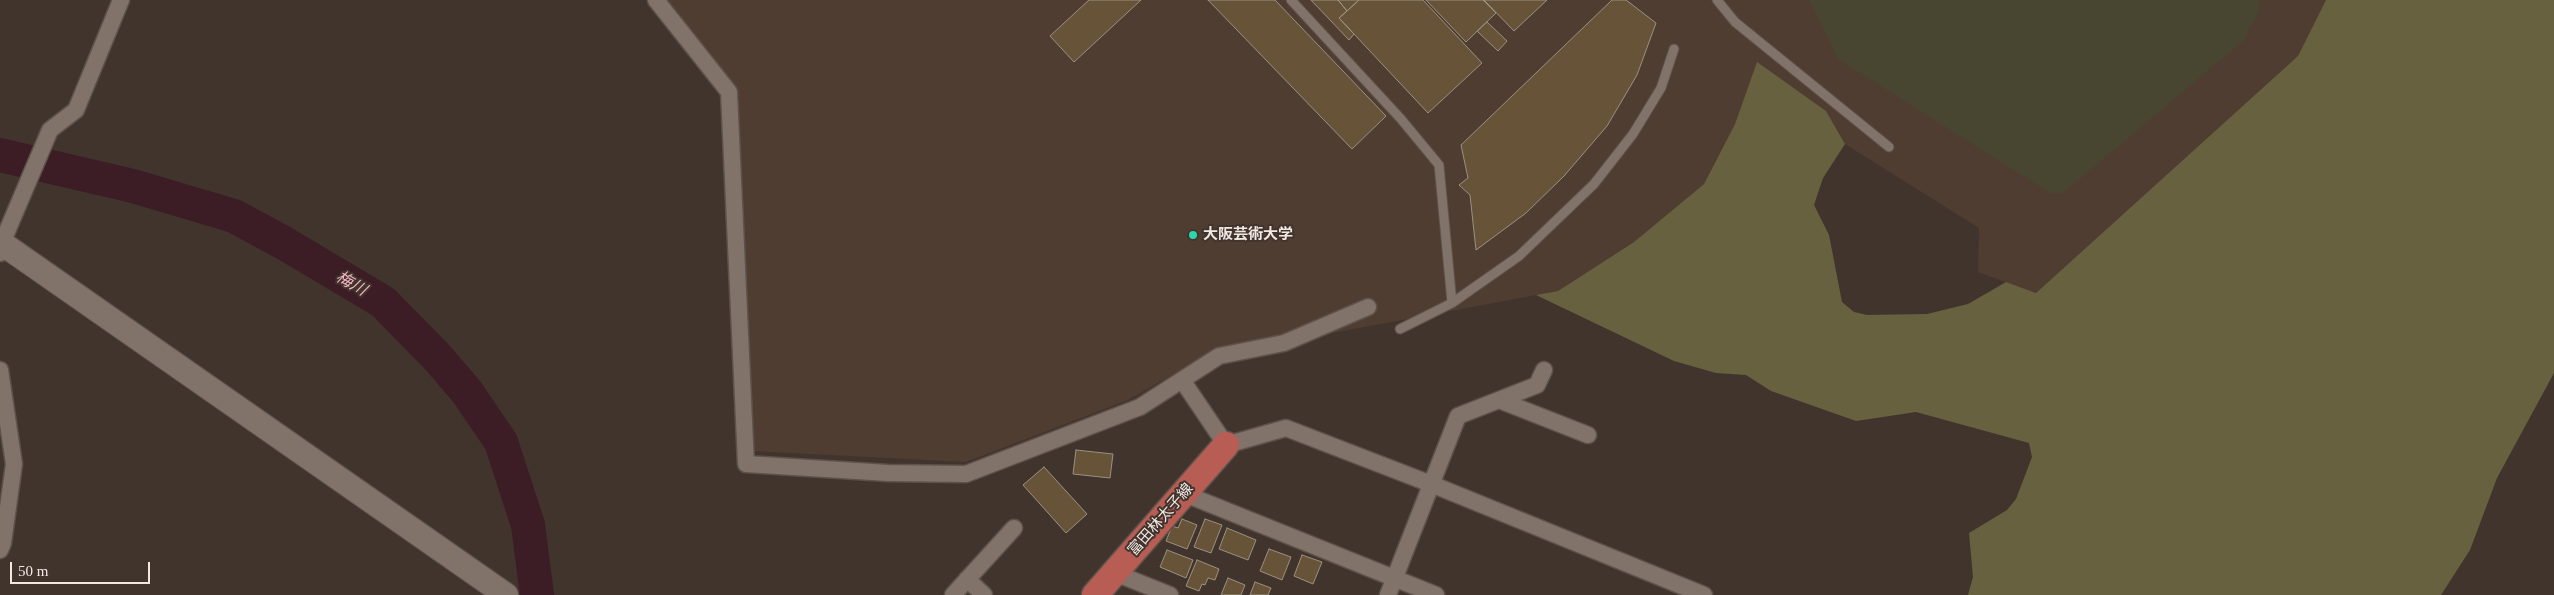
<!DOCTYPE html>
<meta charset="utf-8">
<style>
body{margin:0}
#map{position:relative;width:2554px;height:595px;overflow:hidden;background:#41342d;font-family:"Times New Roman",serif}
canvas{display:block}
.scale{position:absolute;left:10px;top:562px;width:140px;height:22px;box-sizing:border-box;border:2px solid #f1e8e4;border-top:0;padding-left:6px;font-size:15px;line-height:18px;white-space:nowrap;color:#f1e8e4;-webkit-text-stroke:4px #41342d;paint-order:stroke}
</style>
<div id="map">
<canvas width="2554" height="595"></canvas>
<div class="scale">50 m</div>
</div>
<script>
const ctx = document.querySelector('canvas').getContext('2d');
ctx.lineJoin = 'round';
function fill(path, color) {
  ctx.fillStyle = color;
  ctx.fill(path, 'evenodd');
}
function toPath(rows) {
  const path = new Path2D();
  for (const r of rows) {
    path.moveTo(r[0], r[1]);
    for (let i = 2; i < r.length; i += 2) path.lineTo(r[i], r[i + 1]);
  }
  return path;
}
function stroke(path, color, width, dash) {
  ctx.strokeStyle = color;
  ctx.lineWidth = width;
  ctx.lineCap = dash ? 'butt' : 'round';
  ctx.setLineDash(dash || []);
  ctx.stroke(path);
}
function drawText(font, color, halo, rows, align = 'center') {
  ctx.font = font + ' "Times New Roman","Noto Sans JP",serif';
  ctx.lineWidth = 4;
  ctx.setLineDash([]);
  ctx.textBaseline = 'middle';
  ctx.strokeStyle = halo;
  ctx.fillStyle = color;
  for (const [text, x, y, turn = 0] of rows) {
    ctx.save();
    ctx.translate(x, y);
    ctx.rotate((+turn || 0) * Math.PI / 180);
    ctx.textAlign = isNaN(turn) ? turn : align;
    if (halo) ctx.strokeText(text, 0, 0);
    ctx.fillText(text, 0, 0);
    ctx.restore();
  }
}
fill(toPath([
 [667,0,2326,0,2298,56,2036,293,1978,272,1979,228,1845,144,1826,111,1757,63,1735,124,1704,184,1634,242,1558,291,1203,357,1128,400,966,462,753,451,738,89]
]), '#503d32');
fill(toPath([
 [1809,0,2260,0,2259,11,2243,41,2063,193,2050,193,1838,59]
]), '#484531');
fill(toPath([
 [2326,0,2554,0,2554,373,2497,478,2470,550,2441,595,1968,595,1973,577,1969,533,2007,510,2016,499,2032,457,2029,443,1916,412,1856,421,1771,391,1746,375,1716,373,1674,361,1536,295,1558,291,1634,242,1704,184,1735,124,1757,62,1826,111,1845,144,1823,178,1814,205,1829,235,1842,302,1854,312,1867,315,1927,314,1968,304,2006,282,2036,293,2298,56]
]), '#676140');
stroke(toPath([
 [0,155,133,186,234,216,284,243,383,302,437,357,467,392,501,442,528,525,537,595]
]), '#3c1d25', 34);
const building = toPath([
 [1089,0,1141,0,1074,62,1050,36,1089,0],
 [1208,0,1275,0,1386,116,1352,149,1208,0],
 [1311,0,1338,0,1347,11,1339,18,1354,34,1349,40,1311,0],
 [1338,0,1359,0,1347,11,1338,0],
 [1359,0,1423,0,1482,63,1428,113,1339,18,1359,0],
 [1426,0,1483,0,1496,13,1466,42,1426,0],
 [1484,0,1547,0,1514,31,1484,0],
 [1612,0,1626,0,1656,23,1637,75,1607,126,1564,176,1526,213,1476,250,1470,195,1459,185,1468,178,1461,145,1612,0],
 [1487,22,1507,41,1498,51,1477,31,1487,22],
 [1076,450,1113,454,1110,478,1073,474,1076,450],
 [1044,467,1087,514,1066,533,1023,485,1044,467],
 [1182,519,1197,525,1187,549,1166,541,1172,526,1178,528,1182,519],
 [1205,519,1222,525,1211,553,1194,547,1205,519],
 [1227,528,1256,540,1248,560,1219,549,1227,528],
 [1269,549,1291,557,1282,580,1260,571,1269,549],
 [1167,550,1193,560,1186,578,1160,567,1167,550],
 [1302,555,1322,562,1313,584,1294,576,1302,555],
 [1197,560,1219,569,1215,580,1208,578,1205,585,1202,584,1199,591,1186,586,1197,560],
 [1228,578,1245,585,1241,595,1221,595,1228,578],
 [1255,582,1271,588,1268,595,1250,595,1255,582]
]);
fill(building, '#675337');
stroke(building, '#9a9184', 1);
const lane = toPath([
 [1291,0,1401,119,1439,165,1452,303],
 [1717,0,1735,22,1889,147],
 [1400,329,1452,303,1519,256,1594,184,1633,134,1661,88,1674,49]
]);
const street = toPath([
 [656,0,729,92,746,464,888,473,966,474,1140,407,1219,356,1284,343,1368,307],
 [0,253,2,243,50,130,76,110,121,0],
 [0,370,14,464,3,543,0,550],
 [1182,380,1226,445,1286,428,1431,484,1704,595],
 [1499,400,1588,435],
 [1185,494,1436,595],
 [1115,573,1170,595],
 [967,579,984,595],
 [953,595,1014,528],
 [1388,595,1458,416,1537,385,1544,370]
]);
const secondary = toPath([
 [0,242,506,595]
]);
const primary = toPath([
 [1095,595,1226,445]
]);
stroke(lane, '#5c514b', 11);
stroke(street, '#5c514b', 19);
stroke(secondary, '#5c514b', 26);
stroke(primary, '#5c514b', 29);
stroke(lane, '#81726a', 9);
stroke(street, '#81726a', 16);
stroke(secondary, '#81726a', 24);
stroke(primary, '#b85d54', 26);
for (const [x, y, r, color] of [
 [1193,235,5,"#2cd5ab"]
]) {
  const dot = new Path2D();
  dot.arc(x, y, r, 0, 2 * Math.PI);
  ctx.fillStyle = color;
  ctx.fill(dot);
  stroke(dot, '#41342d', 2);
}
drawText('bold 15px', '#f1e8e4', '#41342d', [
 ["大阪芸術大学",1203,235]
], 'left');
drawText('15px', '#f1e8e4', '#41342d', [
 ["富田林太子線",1161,520,-49]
]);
drawText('italic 16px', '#f9b6c6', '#41342d', [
 ["梅川",351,284,30]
]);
</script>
